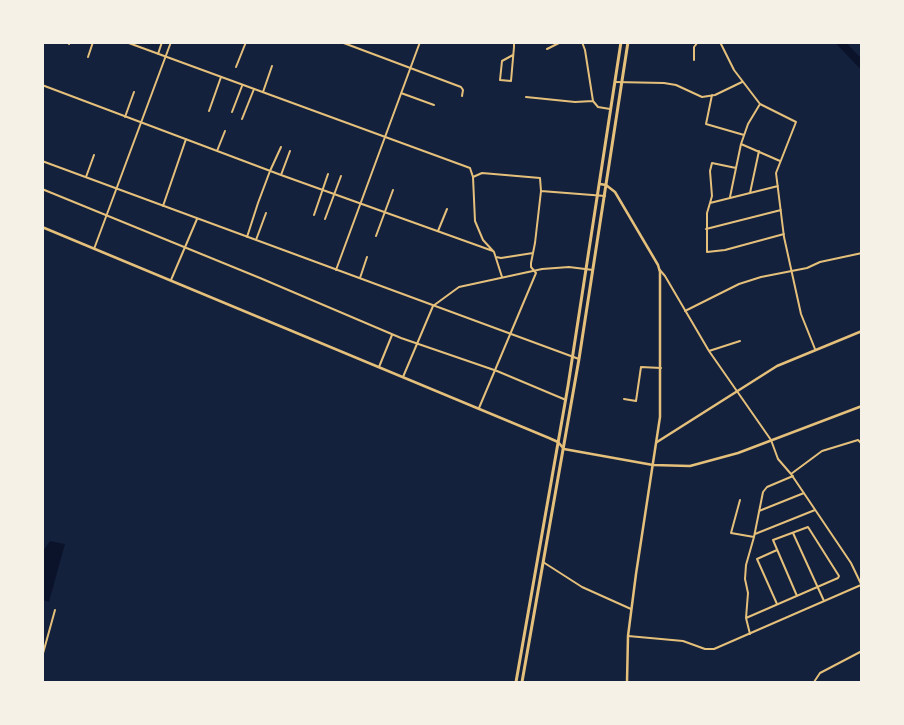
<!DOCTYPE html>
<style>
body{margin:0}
#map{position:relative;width:904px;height:725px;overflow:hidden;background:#14213d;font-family:"Golos Text",sans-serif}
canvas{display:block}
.frame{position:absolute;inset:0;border:44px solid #f6f1e7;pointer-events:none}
</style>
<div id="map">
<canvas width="904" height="725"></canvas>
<div class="frame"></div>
</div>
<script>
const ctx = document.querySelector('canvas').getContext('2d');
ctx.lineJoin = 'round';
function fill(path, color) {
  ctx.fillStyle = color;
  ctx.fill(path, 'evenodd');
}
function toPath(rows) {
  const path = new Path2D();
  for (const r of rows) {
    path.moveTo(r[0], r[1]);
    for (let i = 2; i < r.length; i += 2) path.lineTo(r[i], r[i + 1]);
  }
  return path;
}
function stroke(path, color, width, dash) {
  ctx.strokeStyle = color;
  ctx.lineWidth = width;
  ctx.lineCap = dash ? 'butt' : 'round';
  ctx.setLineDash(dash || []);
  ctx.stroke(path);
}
fill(toPath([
 [50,541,65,544,49,602,43,600,42,552]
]), '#0b132b');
stroke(toPath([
 [840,42,862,65]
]), '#0b132b', 8);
stroke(toPath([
 [126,42,470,168,473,177,475,221,483,240,494,252,502,277],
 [341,42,461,87,463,90,462,96],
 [582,42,585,50,593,101,598,107,610,109],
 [720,42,734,70,760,104,796,122,776,173,784,237,801,314,815,349],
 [69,44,70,42],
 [547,49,561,42],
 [158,54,162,42],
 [513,55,502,61,500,80,511,81,514,47,514,42],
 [88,57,93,42],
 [694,60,694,47,698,42],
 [236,67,246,42],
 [615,82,664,83,676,85,702,97,715,95,742,82],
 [42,85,281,175,493,251],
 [263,92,272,66],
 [401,93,434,105],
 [712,95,706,124,744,135],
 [526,97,575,102,593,101],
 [760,104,748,124,741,144,780,161],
 [209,111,221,77],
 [232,112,242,86],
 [125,117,134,92],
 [242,119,254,89],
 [217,151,225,131],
 [42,161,579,359],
 [736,168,712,163,710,171,712,196,710,203,778,186],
 [281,175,290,151],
 [86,177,94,155],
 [473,177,482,173,540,178,541,191,535,243,531,263,531,267,536,273,479,408],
 [42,189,260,278,401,338,497,371,566,400],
 [541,191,605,196],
 [750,193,759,151],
 [730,197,741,144],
 [710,203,707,213,707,252,725,250,784,234],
 [163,206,186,139],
 [314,215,328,174],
 [325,219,341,176],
 [706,229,781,210],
 [438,231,447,209],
 [376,236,393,190],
 [247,237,258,203,270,171,281,147],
 [256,240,266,213],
 [94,249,171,42],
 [496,257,501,258,533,253],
 [659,269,665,276,709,351,771,440,778,459,791,474,851,563,862,586],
 [336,270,420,42],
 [360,278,367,257],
 [171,280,197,219],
 [685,311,739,284,761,277,807,268,820,262,862,253],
 [709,351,740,341],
 [379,367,392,335],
 [403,377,433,306,459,287,542,269,569,267,593,270],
 [624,399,636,401,641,367,661,368],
 [791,474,822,451,858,440,862,444],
 [740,500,731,533,754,537],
 [759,511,804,493],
 [793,533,824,601],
 [755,534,815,510],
 [543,562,582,587,631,609],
 [777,604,757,559,777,550],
 [746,618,838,578,839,576,808,527,773,540,797,596],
 [750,634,746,618,748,593,745,579,746,565,754,537,763,492,767,487,793,476],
 [628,636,683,641,705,649,714,649,861,585],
 [42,657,55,610],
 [814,682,820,673,862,651]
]), '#e5c07b', 2);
stroke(toPath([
 [42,227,549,438,558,442,564,449,575,451,653,465,690,466,738,453,862,406],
 [657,442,777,366,862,331]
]), '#e5c07b', 2.5);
stroke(toPath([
 [600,184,606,185,615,192,658,265,660,272,660,417,636,574,628,636,627,682]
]), '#e5c07b', 2.5);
stroke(toPath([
 [516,682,568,386,621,42],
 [522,682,579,359,628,42]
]), '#e5c07b', 3);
</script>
